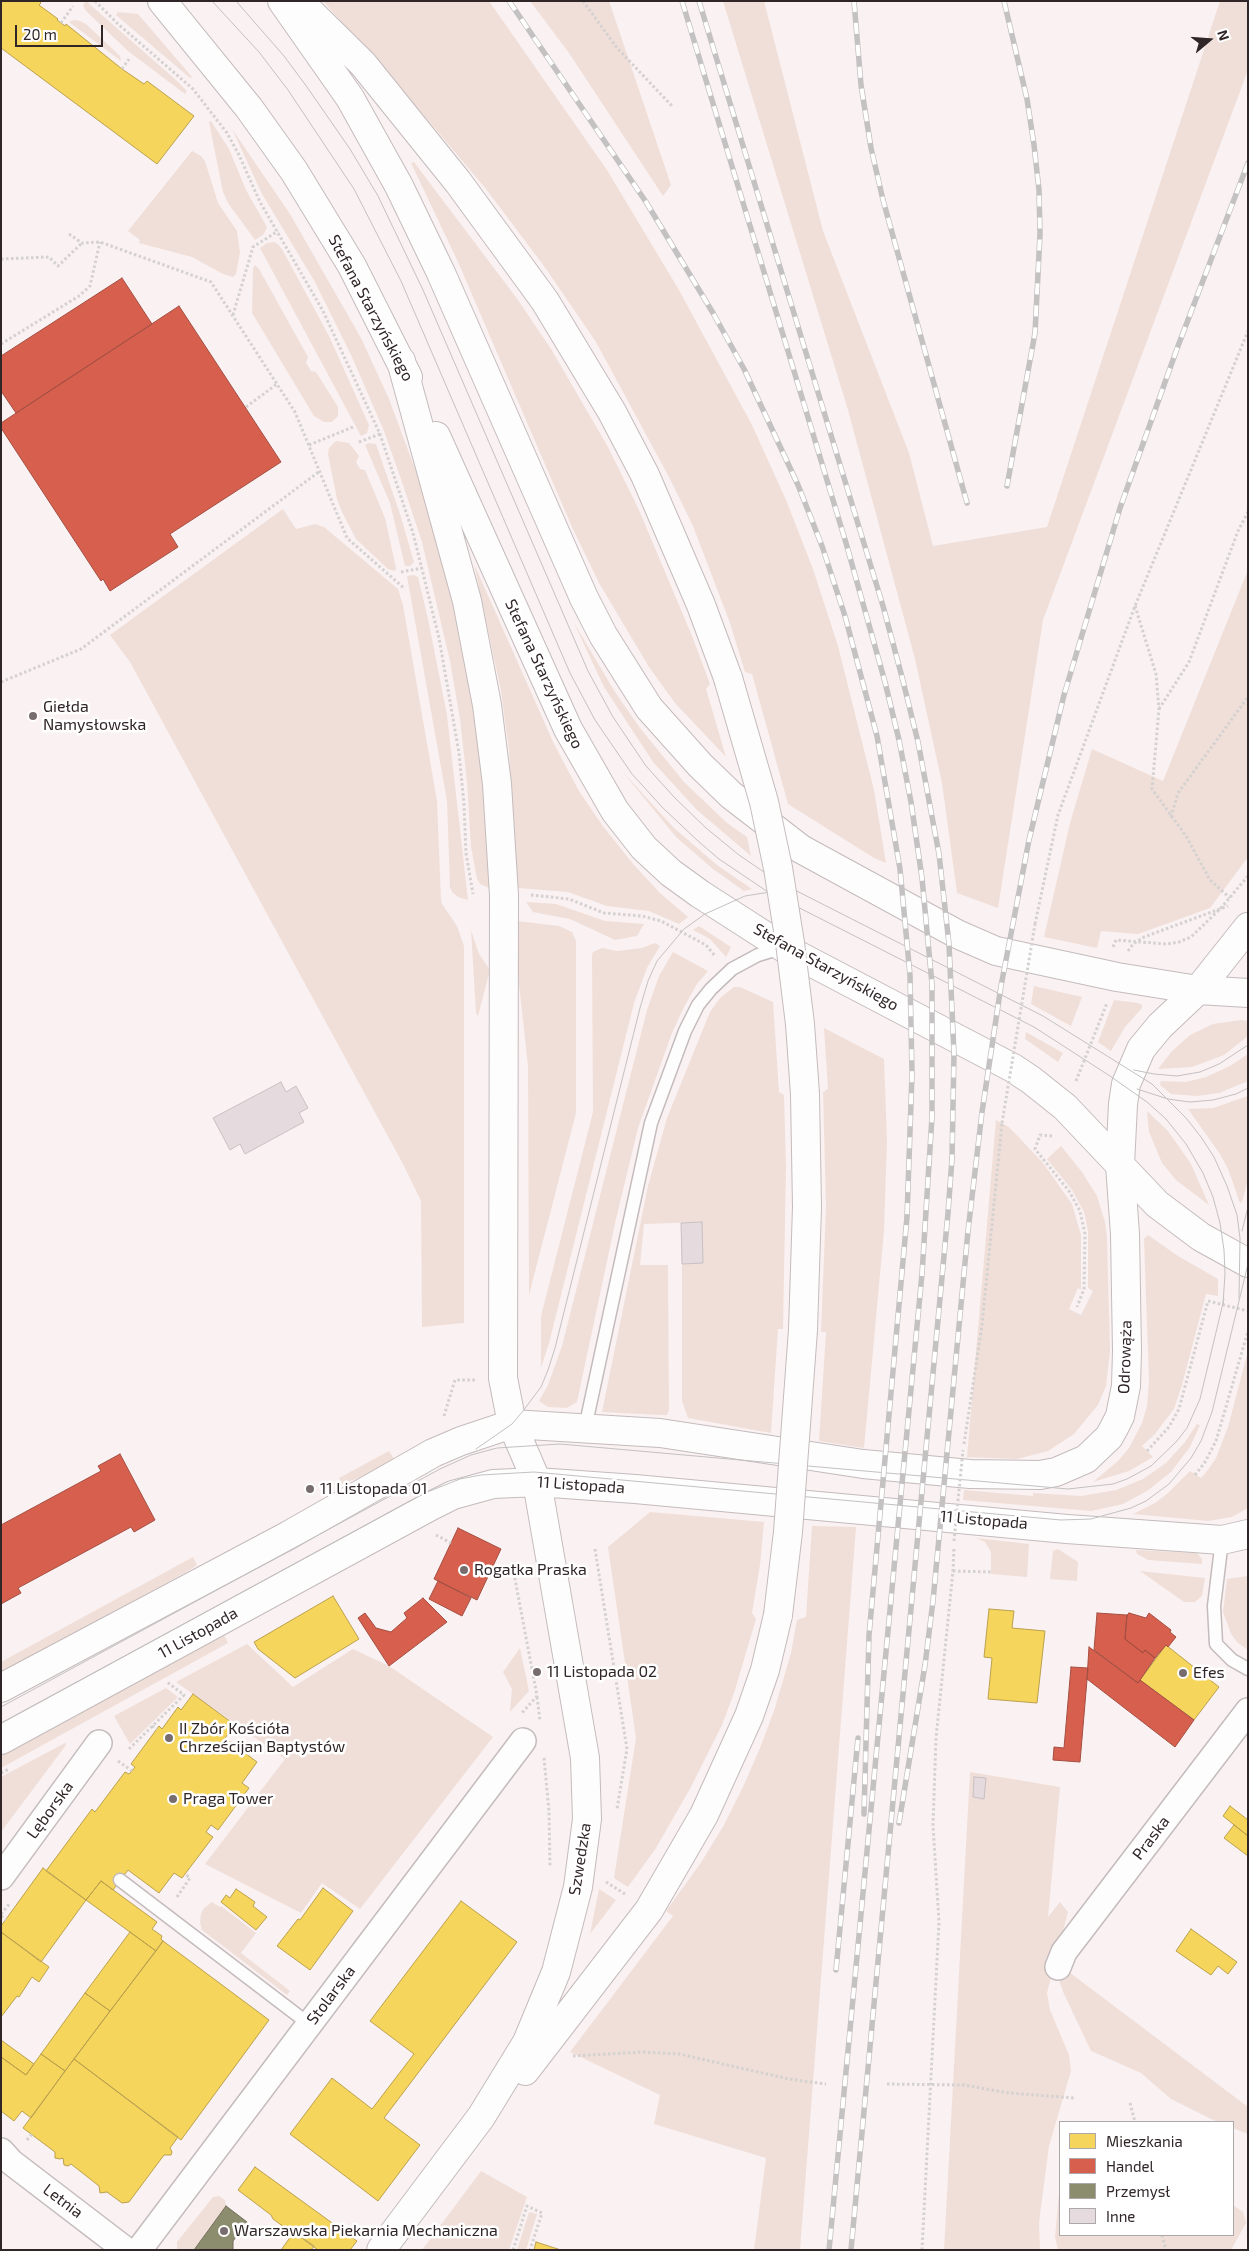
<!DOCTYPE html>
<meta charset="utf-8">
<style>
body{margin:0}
#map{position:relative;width:1249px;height:2251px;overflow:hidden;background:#faf1f2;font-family:"Exo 2",sans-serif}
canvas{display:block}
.frame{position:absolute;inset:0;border:2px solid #302527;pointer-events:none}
.legend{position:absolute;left:1059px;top:2121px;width:175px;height:115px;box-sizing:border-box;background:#fff;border:1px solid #aca8a9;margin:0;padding:6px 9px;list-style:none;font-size:15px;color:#302527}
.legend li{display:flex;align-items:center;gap:10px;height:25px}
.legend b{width:25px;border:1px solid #aca8a9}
.north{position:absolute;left:1184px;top:15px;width:50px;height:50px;-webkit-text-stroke:4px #fff;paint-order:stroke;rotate:72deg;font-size:14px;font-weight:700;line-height:20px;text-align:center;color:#302527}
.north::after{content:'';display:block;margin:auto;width:18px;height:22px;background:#302527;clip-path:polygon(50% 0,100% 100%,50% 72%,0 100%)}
.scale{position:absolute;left:15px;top:25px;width:88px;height:22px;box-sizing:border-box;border:2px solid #302527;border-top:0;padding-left:6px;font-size:15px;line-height:18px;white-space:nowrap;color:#302527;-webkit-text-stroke:4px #fff;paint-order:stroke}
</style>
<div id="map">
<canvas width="1249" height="2251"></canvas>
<div class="frame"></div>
<ul class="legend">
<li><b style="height:14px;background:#f6d55c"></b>Mieszkania</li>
<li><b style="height:14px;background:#d6604d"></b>Handel</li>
<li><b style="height:14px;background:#8c8c6e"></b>Przemysł</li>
<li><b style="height:14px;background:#e5dade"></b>Inne</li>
</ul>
<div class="north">N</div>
<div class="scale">20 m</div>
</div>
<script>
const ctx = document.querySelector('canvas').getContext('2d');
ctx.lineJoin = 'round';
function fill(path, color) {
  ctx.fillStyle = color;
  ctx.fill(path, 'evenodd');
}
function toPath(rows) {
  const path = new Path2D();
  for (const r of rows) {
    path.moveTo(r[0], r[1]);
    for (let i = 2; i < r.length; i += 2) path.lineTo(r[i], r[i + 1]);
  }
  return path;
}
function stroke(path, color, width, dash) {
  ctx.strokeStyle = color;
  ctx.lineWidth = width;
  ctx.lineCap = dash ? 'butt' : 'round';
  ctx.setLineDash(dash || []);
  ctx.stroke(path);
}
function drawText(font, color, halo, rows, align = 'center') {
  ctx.font = font + ' "Exo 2",sans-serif';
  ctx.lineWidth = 5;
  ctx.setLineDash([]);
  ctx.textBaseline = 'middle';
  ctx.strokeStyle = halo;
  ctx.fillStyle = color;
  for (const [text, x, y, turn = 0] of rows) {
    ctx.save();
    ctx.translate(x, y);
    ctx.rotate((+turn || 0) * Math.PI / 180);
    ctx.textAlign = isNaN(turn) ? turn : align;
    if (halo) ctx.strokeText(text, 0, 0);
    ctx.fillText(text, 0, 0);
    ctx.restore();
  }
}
fill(toPath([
 [86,1,176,80,187,91,185,94,128,51,86,11,83,5],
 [323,1,489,1,607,170,679,290,752,425,786,500,813,569,838,646,874,790,886,863,874,858,788,804,752,674,745,672,730,623,693,526,670,479,596,342,544,266,486,189,432,125],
 [530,1,609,1,671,185,663,196,569,53],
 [723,1,764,1,823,231,909,453,933,546,1047,527,1220,1,1248,1,1248,70,1043,620,998,908,957,893,942,783,915,659,848,410],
 [118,12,138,14,192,77,190,78,116,15],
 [74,20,80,21,86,24,120,56,121,61,69,22],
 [211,121,229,149,246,190,267,227,264,234,255,240,228,203,223,192,209,122],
 [232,129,290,214,361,338,389,399,427,501,462,631,478,723,489,853,489,888,480,884,477,879,471,847,467,782,460,719,450,661,422,542,403,485,384,431,352,357,315,282,262,194],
 [192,151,201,156,205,161,218,203,237,231,240,252,236,274,233,277,223,274,192,257,139,243,140,240,128,231],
 [414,162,518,300,551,349,608,447,639,510,692,636,710,684,706,689,726,757,675,703,649,667,599,583,572,527,458,262,411,163],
 [274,242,278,244,282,249,329,336,369,425,367,433,361,436,260,248,267,243],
 [255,265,259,269,308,357,306,363,311,371,316,372,338,407,338,416,332,422,324,422,314,416,252,313,253,268],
 [336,441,349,443,359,456,356,462,360,469,365,470,385,518,396,568,395,571,388,569,356,539,342,512,337,499,328,454,329,448],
 [369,443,376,444,400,514,414,562,410,566,405,566,390,503,365,445],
 [283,509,296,529,315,524,324,527,398,589,403,605,437,801,441,899,442,904,457,926,464,946,464,1323,422,1327,421,1201,403,1164,130,662,110,635],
 [474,564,554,744,579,791,602,825,634,865,660,893,688,917,679,924,649,911,607,906,568,892,518,888,509,750,501,691],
 [1248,570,1248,857,1210,908,1138,934,1101,931,1097,948,1044,937,1070,823,1092,749,1163,781],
 [414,575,418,577,428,619,447,715,468,900,458,897,452,892,450,887,447,801,407,576],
 [574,623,615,692,640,728,684,782,727,823,747,837,751,856,697,810,653,762,604,687],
 [622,771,674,828,717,865,752,889,744,891,713,869,676,837],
 [526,902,556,904,605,921,644,924,637,936,615,940,570,919,533,912],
 [517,921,559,926,572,932,576,941,576,1113,529,1295,528,1066,517,966],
 [699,926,731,947,726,957,710,939,693,930],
 [471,930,479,954,490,970,478,1016,476,1013],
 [655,943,660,946,647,968,634,1003,549,1343,541,1368,541,1316,593,1112,592,956,593,952,602,948,617,951,642,948],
 [673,952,708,971,697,984,684,1007,672,1033,638,1128,616,1219,577,1402,567,1408,548,1407,539,1401,548,1385,562,1346,647,1010,659,976],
 [1034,986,1082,997,1071,1026,1031,1004],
 [734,987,740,987,773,1002,779,1092,784,1095,786,1166,783,1329,778,1329,771,1433,688,1418,682,1401,682,1264,703,1263,701,1222,644,1224,640,1265,668,1265,669,1410,667,1415,660,1415,602,1412,648,1186,667,1118,710,1012,720,998],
 [1114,1000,1138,1003,1142,1005,1142,1008,1125,1027,1111,1051,1098,1042],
 [1241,1020,1248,1021,1248,1036,1224,1055,1192,1067,1158,1069,1172,1051,1190,1035,1213,1024],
 [824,1028,884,1059,887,1141,884,1231,864,1448,819,1441,826,1332,821,1332,826,1206,823,1092,828,1089],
 [1026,1032,1063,1053,1058,1062,1025,1039],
 [1248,1054,1248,1081,1219,1093,1197,1096,1171,1094,1160,1085,1161,1081,1186,1082,1206,1077,1230,1066],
 [1248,1096,1248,1180,1242,1202,1240,1203,1228,1169,1220,1154,1188,1109,1213,1108],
 [1147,1111,1168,1131,1191,1164,1209,1205,1176,1180,1162,1163,1149,1132],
 [996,1120,1009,1127,1043,1163,1072,1204,1081,1235,1081,1290,1078,1288,1069,1309,1081,1315,1093,1291,1088,1288,1088,1231,1084,1212,1072,1190,1047,1159,1061,1146,1082,1172,1097,1196,1105,1222,1107,1238,1110,1351,1106,1386,1098,1405,1074,1434,1048,1451,1017,1459,967,1457],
 [1148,1235,1178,1256,1218,1279,1218,1296,1206,1294,1182,1385,1174,1409,1155,1434,1142,1446,1153,1457,1129,1471,1093,1482,1118,1461,1129,1448,1142,1423,1147,1406,1149,1381,1144,1239],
 [1248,1351,1248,1508,1232,1517,1208,1521,1133,1514,1155,1503,1167,1494,1190,1471,1201,1478,1208,1470,1216,1458,1228,1427],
 [1197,1424,1200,1425,1190,1447,1171,1472,1147,1491,1123,1504,1091,1511,963,1500,964,1490,1033,1496,1033,1493,1081,1496,1116,1490,1143,1479,1166,1463,1185,1442],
 [389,1451,394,1459,364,1476,342,1484,339,1478],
 [650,1512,764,1522,760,1565,752,1613,756,1619,734,1693,722,1725,691,1787,656,1848,628,1887,614,1878,636,1738,608,1547],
 [812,1526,856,1527,800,2250,754,2250,766,2158,654,2124,660,2095,570,2052,673,1916,666,1911,700,1864,724,1825,743,1787,760,1748,774,1711,791,1653,797,1620,806,1617],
 [976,1538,1029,1544,1027,1577,991,1574,991,1552,985,1542],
 [1058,1549,1078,1562,1077,1581,1050,1579,1053,1551],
 [1136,1550,1197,1553,1202,1559,1202,1564,1148,1560,1137,1554],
 [193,1557,197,1565,188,1571,1,1673,1,1662],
 [1140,1571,1205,1578,1202,1596,1195,1602,1184,1602],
 [1248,1576,1248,1650,1238,1643,1231,1634,1223,1612,1227,1579],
 [224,1635,228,1643,1,1768,1,1755],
 [247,1644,293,1687,353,1649,389,1666,493,1737,360,1909,322,1883,301,1913,205,1864,285,1759,176,1682],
 [520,1648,529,1691,510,1712,512,1689,503,1672],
 [166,1688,178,1697,130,1744,114,1716],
 [65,1743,66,1745,1,1832,1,1777],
 [970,1772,1060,1787,1048,1917,1060,1902,1068,1912,1047,1993,1050,2010,1069,2055,1071,2071,1049,2146,1039,2223,1040,2250,944,2250],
 [599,1889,616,1900,590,1934],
 [212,1902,220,1907,221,1906,256,1933,241,1953,290,1991,287,1995,202,1930,200,1922,201,1914,204,1908],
 [1061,1966,1248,2107,1248,2134,1233,2128,1233,2122,1217,2122,1171,2099,1141,2073,1091,2051,1064,1994,1060,1983],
 [481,2171,527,2197,509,2250,422,2250],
 [1060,2181,1060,2235,1233,2235,1233,2205,1243,2212,1246,2223,1231,2250,1058,2250,1055,2237],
 [219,2196,225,2200,226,2206,194,2250,177,2250,177,2242,213,2197],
 [529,2212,537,2214,526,2250,517,2250]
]), '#f0dfd8');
const homes = toPath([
 [1,1,39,1,41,3,39,5,58,19,57,20,65,26,66,24,122,69,144,84,147,81,194,116,157,164,1,48,1,1],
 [333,1596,359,1639,295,1678,258,1649,254,1642,333,1596],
 [989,1609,1014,1611,1012,1628,1045,1631,1037,1703,988,1699,992,1658,984,1657,989,1609],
 [1166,1645,1219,1687,1194,1720,1140,1680,1166,1645],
 [193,1694,235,1725,225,1738,257,1762,242,1783,249,1788,218,1830,211,1825,206,1832,213,1837,182,1878,174,1873,159,1893,128,1870,113,1890,101,1881,86,1900,46,1871,92,1809,95,1812,125,1772,129,1774,132,1771,135,1767,131,1764,159,1726,162,1729,178,1707,181,1710,193,1694],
 [1230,1806,1248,1820,1248,1836,1223,1816,1230,1806],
 [1234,1825,1248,1836,1248,1856,1224,1838,1234,1825],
 [43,1868,86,1900,41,1962,1,1932,1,1926,43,1868],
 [101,1881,157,1922,152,1929,162,1936,161,1939,163,1941,156,1951,86,1900,101,1881],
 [323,1888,353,1911,310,1970,277,1946,298,1919,300,1920,323,1888],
 [236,1889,255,1902,253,1906,267,1917,256,1930,221,1902,226,1895,230,1898,236,1889],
 [461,1901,517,1942,384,2118,420,2145,378,2201,290,2134,332,2078,372,2109,414,2054,370,2021,461,1901],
 [1191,1929,1237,1962,1228,1974,1218,1966,1211,1975,1176,1951,1191,1929],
 [1,1932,49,1967,39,1982,32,1977,19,1997,17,1996,1,2017,1,1932],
 [130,1932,156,1951,110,2011,85,1993,130,1932],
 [163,1941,269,2020,181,2140,74,2059,163,1941],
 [85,1993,110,2011,65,2071,41,2054,85,1993],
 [1,2040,34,2064,26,2075,1,2057,1,2040],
 [41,2054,65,2071,31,2118,22,2111,14,2121,1,2111,1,2057,26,2075,41,2054],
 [74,2059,178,2137,170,2148,172,2152,171,2155,164,2155,129,2202,122,2203,107,2192,100,2193,99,2186,71,2164,68,2166,64,2165,63,2158,60,2159,55,2158,55,2152,23,2128,74,2059],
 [255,2167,357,2241,350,2250,318,2250,287,2227,284,2227,273,2219,271,2215,238,2190,255,2167],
 [294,2232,314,2246,311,2250,281,2250,294,2232],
 [536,2242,561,2250,534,2250,536,2242]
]);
fill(homes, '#f6d55c');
stroke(homes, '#bba04c', 1);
const shops = toPath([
 [122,278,152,324,16,413,1,391,1,356,122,278],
 [179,306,281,462,170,534,178,547,110,591,103,579,101,581,1,428,1,423,179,306],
 [120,1454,155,1520,134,1532,131,1527,18,1588,21,1593,1,1604,1,1525,101,1471,98,1466,120,1454],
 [458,1528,501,1549,477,1600,434,1579,458,1528],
 [438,1581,471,1598,462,1616,429,1599,438,1581],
 [423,1598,447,1622,389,1666,358,1618,365,1613,376,1628,391,1632,407,1618,404,1613,423,1598],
 [1097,1613,1127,1615,1125,1639,1143,1653,1145,1650,1155,1658,1138,1683,1094,1650,1097,1613],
 [1129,1613,1146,1618,1149,1613,1171,1630,1170,1632,1176,1637,1168,1647,1166,1645,1155,1658,1145,1650,1143,1653,1125,1639,1127,1615,1129,1613],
 [1089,1647,1138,1683,1140,1680,1194,1720,1175,1747,1087,1679,1089,1647],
 [1071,1667,1088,1668,1080,1762,1053,1760,1054,1747,1064,1748,1071,1667]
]);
fill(shops, '#d6604d');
stroke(shops, '#a44e42', 1);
const industry = toPath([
 [226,2206,247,2222,233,2241,233,2250,194,2250,226,2206]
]);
fill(industry, '#8c8c6e');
stroke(industry, '#706d59', 1);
const building = toPath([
 [281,1082,286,1092,296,1086,308,1108,299,1113,304,1122,245,1154,240,1144,230,1150,213,1118,281,1082],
 [702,1222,703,1263,682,1264,681,1223,702,1222],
 [974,1777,986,1778,984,1799,973,1797,974,1777]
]);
fill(building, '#e5dade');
stroke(building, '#c8c0c2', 1);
const lane = toPath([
 [585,1428,651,1123,685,1031,698,1005,711,989,732,969,758,955,781,948],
 [1222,1540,1214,1606,1216,1644,1232,1660,1248,1669],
 [120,1880,309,2024]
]);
const street = toPath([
 [1,1877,99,1743],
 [1058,1967,1064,1952,1248,1711],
 [1,2151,11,2162,126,2250],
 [139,2250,523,1741]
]);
const secondary = toPath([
 [162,1,249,108,294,171,352,266,408,377],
 [282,1,350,98,399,186,441,273,584,598,603,635,649,708,700,765,731,795,801,849,957,934,996,951,1117,977,1198,990,1248,993],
 [299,1,363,64,458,182,545,301,612,412,645,475,701,605,728,678],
 [436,436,568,729,615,811,644,848,671,873,700,894,784,948,1013,1068,1031,1080,1065,1107,1157,1204,1201,1237,1248,1263],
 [803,1330,807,1207,805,1094],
 [1,1688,289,1535,433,1453,461,1441,512,1424,660,1433,863,1464,970,1474,1040,1475,1056,1472,1086,1459,1109,1437,1114,1428,1120,1416,1126,1386,1127,1351,1125,1234,1120,1165,1123,1104,1126,1084,1141,1049,1160,1026,1198,990,1248,927],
 [1,1740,431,1506,453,1495,493,1484,537,1482,635,1489,1067,1529,1222,1540,1248,1534],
 [525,2071,649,1910,704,1815,749,1716,765,1670,778,1615],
 [381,2250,481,2117,527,2042,556,1972,578,1887,587,1819,585,1758,537,1482,512,1424,503,1378,504,895,497,784,487,705,467,601,401,361]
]);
stroke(lane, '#c4bbbc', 15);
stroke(street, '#c4bbbc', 28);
stroke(secondary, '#c4bbbc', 30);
stroke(toPath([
 [95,1,118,24,193,89,227,133,239,155,260,202,323,311,380,434,413,533,439,638,459,753,464,804,466,853,473,894],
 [583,1,617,48,672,106],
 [61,23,73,6],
 [122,69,129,59],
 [69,234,82,243,100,242,211,282,295,412,347,538,405,589],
 [1,259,49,257,58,266,82,243],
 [233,315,253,247,278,231],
 [1,344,79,296,90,286,100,242],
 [246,407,277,384],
 [359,442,380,434],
 [309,445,353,427],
 [401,572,422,568],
 [1135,606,1156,674,1159,709,1152,789,1186,836,1210,880,1230,898],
 [1,682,81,649,320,471],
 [1159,709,1189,662,1238,531,1248,512],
 [1171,817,1178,793,1248,697],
 [531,895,569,899,604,913,642,916,661,921,706,945,715,956],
 [1035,924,1058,815,1135,606,1248,331],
 [1113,947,1116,940,1166,944,1179,942,1191,937,1221,908,1248,876],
 [1128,951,1133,944,1144,937,1228,906],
 [1076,1081,1107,1003],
 [1052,1136,1040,1135,1035,1149,1069,1191,1080,1211,1085,1234,1084,1289,1077,1307],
 [444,1416,455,1380,476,1380],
 [964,1444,982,1325,1002,1123],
 [1147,1451,1169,1427,1179,1409,1208,1301,1248,1311],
 [1195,1475,1205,1462,1216,1441,1248,1331],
 [436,1535,451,1543],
 [595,1549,627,1749,617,1809],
 [512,1563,537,1696,521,1714],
 [953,1571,991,1572],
 [537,1697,540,1720],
 [152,1726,157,1729],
 [129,1749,184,1695,167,1682],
 [544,1758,549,1811,550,1866],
 [118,1761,132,1771],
 [1,1773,9,1769],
 [606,1882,625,1894],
 [177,1897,190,1878,185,1874],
 [1,1914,10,1903],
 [1,1916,6,1920],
 [573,2056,642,2052,679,2054,789,2079,826,2084],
 [887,2084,964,2085,1009,2093,1075,2098],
 [1130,2103,1135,2122],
 [27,2140,32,2134],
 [1162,2235,1166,2250],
 [513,2250,527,2206,542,2213,530,2250],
 [922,2250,939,1922,933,1825,936,1738,953,1571,954,1547]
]), '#d4d1d1', 3, [2.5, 2.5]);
stroke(lane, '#fefdfd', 12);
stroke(street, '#fefdfd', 25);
stroke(secondary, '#fefdfd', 28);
stroke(toPath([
 [212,1,259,52,288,90,354,189,401,281,570,673,595,720,632,774,663,808,698,841,719,859,768,892,1034,1027,1110,1076,1147,1102,1166,1119,1186,1144,1203,1173,1213,1197,1220,1223,1224,1250,1225,1274,1223,1304],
 [236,1,284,56,307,87,350,149,378,196,423,290,588,671,613,717,646,766,675,798,706,828,739,855,777,881,1043,1016,1152,1084,1186,1118,1201,1137,1214,1157,1227,1186,1237,1215,1240,1238,1239,1298],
 [1134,1070,1154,1074,1177,1076,1200,1072,1219,1064,1248,1045],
 [1137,1089,1168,1099,1190,1102,1213,1100,1236,1094,1248,1088],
 [1242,1231,1248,1207],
 [476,1449,512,1424,523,1411,541,1387,548,1370,555,1348,640,1008,648,981,657,961,684,929,705,914,745,896,770,892],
 [1,1707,440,1469,471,1455,497,1448,560,1444,1068,1489,1113,1484,1127,1479,1151,1466,1176,1442,1187,1428,1200,1399,1224,1299],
 [1,1723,425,1493,460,1479,481,1475,534,1472,1061,1520,1091,1519,1131,1508,1146,1501,1169,1484,1191,1458,1201,1441,1212,1412,1248,1264]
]), '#c3c1c1', 1);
const rail = toPath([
 [509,1,646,202,713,313,744,369,798,485,822,546,845,616,877,736,900,869,910,975,912,1074,907,1217,869,1635,864,1814],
 [682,1,846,543,885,682,899,740,911,802,922,878,932,984,932,1117,922,1274,829,2250],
 [699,1,883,606,902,677,918,742,939,854,949,944,954,1054,952,1159,948,1213,851,2250],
 [854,1,861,85,871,148,883,200,967,503],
 [1004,1,1027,99,1034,145,1039,190,1040,234,1035,333,1007,486],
 [899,1823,925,1665,933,1601,968,1231,982,1112,1001,986,1029,840,1064,695,1120,508,1178,346,1248,163],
 [836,1970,858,1738]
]);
stroke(rail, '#c3c1c1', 5.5);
stroke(rail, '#fff', 4, [11]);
const secondaryBridge = toPath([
 [728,678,764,802,778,868,790,943,800,1024,805,1094],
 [778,1615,788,1532,803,1330]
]);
stroke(secondaryBridge, '#c4bbbc', 30, []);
stroke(toPath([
 [1002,1123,1035,924],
 [954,1541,963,1450]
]), '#d4d1d1', 3, [2.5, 2.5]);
stroke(secondaryBridge, '#fefdfd', 28);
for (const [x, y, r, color] of [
 [33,716,5,"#776c6e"],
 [310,1489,5,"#776c6e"],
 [464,1570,5,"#776c6e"],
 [537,1672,5,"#776c6e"],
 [1183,1673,5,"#776c6e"],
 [169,1738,5,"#776c6e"],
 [173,1799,5,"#776c6e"],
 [224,2231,5,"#776c6e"]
]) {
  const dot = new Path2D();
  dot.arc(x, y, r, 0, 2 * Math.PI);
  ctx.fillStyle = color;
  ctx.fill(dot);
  stroke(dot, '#fff', 2);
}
drawText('16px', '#302527', '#fff', [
 ["Stefana Starzyńskiego",371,308,62],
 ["Stefana Starzyńskiego",544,674,65],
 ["Stefana Starzyńskiego",826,967,29],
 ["Odrowąża",1125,1357,-88],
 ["11 Listopada",581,1485,4],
 ["11 Listopada",984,1520,5],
 ["11 Listopada",198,1633,-29],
 ["Lęborska",50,1810,-54],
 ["Praska",1151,1838,-53],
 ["Szwedzka",580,1859,-81],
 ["Stolarska",331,1995,-53],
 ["Letnia",63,2201,37]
]);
drawText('16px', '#302527', '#fff', [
 ["Giełda",43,707],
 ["Namysłowska",43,725],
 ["11 Listopada 01",320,1489],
 ["Rogatka Praska",474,1570],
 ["11 Listopada 02",547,1672],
 ["Efes",1193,1673],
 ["II Zbór Kościóła",179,1729],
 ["Chrześcijan Baptystów",179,1747],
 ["Praga Tower",183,1799],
 ["Warszawska Piekarnia Mechaniczna",234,2231]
], 'left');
</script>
